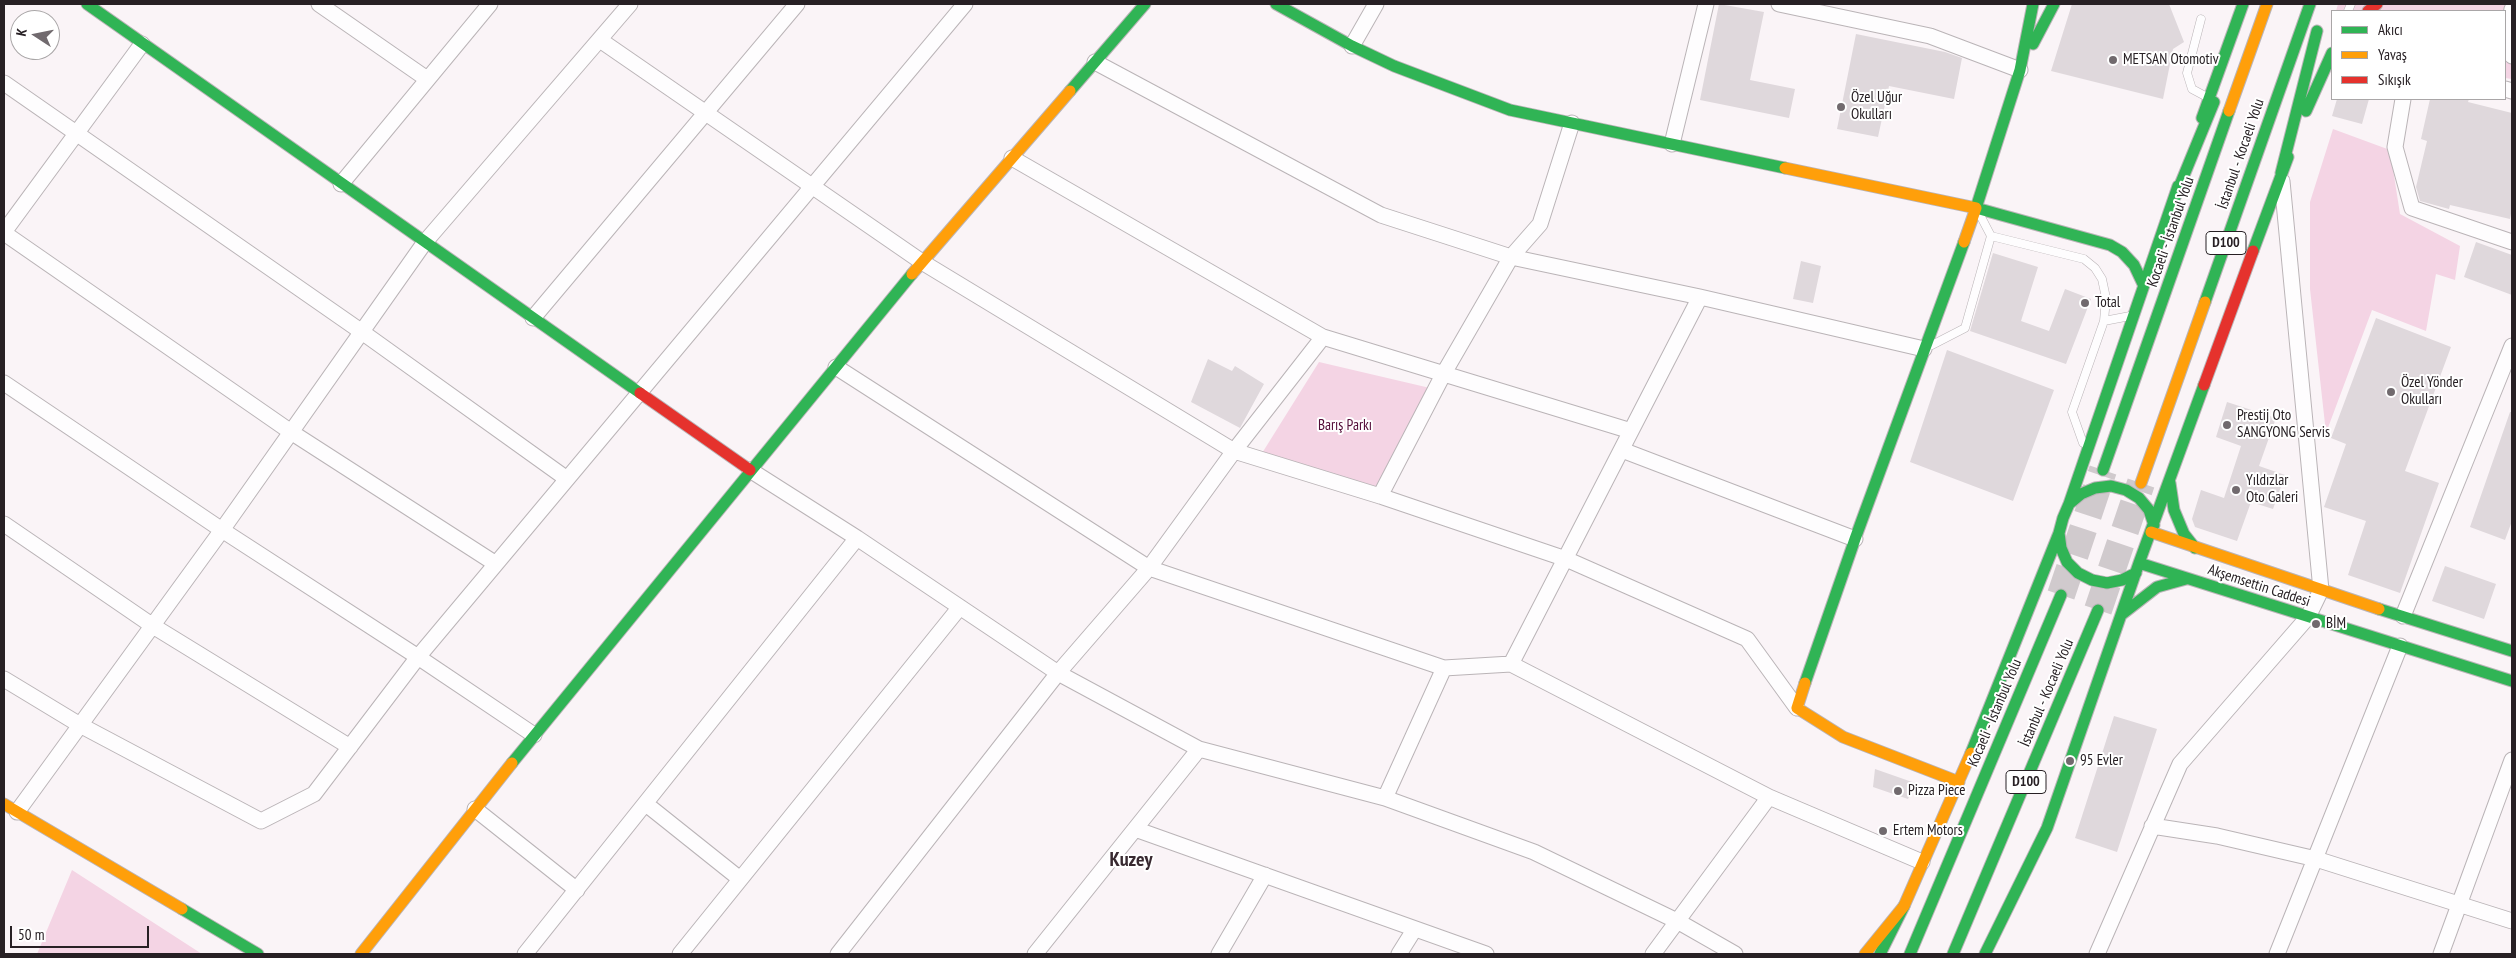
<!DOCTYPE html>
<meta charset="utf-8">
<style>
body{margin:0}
#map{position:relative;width:2516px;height:958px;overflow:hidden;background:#faf4f7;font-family:"PT Sans Narrow",sans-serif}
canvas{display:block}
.frame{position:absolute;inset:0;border:5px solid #272024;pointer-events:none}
.legend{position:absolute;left:2331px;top:10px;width:175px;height:90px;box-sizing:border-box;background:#fff;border:1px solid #a9a6a7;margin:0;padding:6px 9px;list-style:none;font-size:15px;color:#272024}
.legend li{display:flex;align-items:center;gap:10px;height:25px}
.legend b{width:25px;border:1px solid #a9a6a7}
.north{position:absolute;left:10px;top:10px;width:50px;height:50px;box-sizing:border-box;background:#fff;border:1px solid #a9a6a7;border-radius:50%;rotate:281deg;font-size:14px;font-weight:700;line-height:20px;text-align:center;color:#272024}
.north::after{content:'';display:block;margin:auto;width:18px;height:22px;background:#716a6e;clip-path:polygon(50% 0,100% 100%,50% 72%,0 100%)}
.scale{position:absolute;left:10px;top:926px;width:139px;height:22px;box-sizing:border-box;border:2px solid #272024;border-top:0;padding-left:6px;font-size:15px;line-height:18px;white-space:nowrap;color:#272024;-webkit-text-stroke:4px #fff;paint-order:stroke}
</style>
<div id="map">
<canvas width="2516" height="958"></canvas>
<div class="frame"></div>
<ul class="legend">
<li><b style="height:6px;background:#30b455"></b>Akıcı</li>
<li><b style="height:6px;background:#ff9f0a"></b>Yavaş</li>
<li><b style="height:6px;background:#e5322d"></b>Sıkışık</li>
</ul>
<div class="north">K</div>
<div class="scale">50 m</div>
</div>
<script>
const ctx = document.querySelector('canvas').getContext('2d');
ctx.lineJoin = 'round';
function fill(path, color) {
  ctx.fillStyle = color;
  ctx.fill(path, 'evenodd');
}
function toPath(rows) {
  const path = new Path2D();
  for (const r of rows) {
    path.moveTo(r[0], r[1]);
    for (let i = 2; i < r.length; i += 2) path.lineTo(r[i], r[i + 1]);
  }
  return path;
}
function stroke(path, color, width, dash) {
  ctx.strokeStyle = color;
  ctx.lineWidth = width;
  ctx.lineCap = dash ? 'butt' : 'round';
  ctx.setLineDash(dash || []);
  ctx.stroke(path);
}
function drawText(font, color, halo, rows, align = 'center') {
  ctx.font = font + ' "PT Sans Narrow",sans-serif';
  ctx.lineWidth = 4;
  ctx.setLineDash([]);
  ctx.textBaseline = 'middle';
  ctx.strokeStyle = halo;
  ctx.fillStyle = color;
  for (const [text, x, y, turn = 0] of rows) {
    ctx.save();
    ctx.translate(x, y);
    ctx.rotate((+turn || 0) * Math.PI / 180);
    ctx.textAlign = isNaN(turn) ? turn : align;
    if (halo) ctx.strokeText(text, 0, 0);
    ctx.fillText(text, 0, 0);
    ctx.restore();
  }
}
fill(toPath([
 [2338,4,2512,4,2512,79,2505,78,2505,11,2336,11],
 [2333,129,2390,150,2400,214,2460,246,2455,280,2436,274,2426,331,2372,310,2326,433,2310,289,2310,202],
 [1319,362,1430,388,1372,494,1259,458],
 [72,870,202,954,37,954]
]), '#f4d4e4');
fill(toPath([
 [1719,4,1764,12,1750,80,1795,89,1789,118,1700,100],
 [2072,4,2169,4,2184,42,2173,49,2163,99,2051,71],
 [1856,34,1945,52,1962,58,1954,99,1889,86,1878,137,1837,129],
 [2337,99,2369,99,2362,124,2332,116],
 [2430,99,2469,99,2468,102,2512,113,2512,208,2510,219,2450,205,2449,209,2420,201,2416,187,2427,141,2421,139],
 [2476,242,2512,255,2512,295,2464,277],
 [1993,253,2038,267,2021,321,2049,331,2065,289,2091,299,2066,364,1970,331],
 [1801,261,1821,266,1813,303,1793,299],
 [2376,318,2451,347,2405,471,2439,483,2400,593,2348,575,2366,521,2324,507,2346,444,2331,438],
 [1947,350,2054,390,2013,501,1910,462],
 [1208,359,1232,371,1235,366,1264,384,1240,428,1191,402],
 [2227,402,2276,418,2259,466,2285,475,2273,509,2251,502,2237,541,2195,527,2192,519,2201,490,2224,498,2241,446,2216,437],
 [2510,412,2512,412,2512,521,2505,540,2470,527],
 [2445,566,2496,584,2484,619,2432,601],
 [2114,716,2157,729,2117,852,2075,838],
 [1875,769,1915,783,1908,799,1873,787]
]), '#dfd8dc');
stroke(toPath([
 [2061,595,2103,470],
 [2098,610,2141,483]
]), '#d0cacd', 28, [28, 14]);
const lane = toPath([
 [2348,11,2351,4],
 [2201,19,2187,73,2192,89,2207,97],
 [1991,236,2084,259,2095,268,2102,279,2106,298,2104,321],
 [1932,345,1965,328,1991,236,1979,213],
 [2083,443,2072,412,2104,321,2130,316]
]);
const street = toPath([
 [319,4,427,79],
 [1779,4,1930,36,2020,70],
 [2512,9,2507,39,2512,56],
 [600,40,922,262,1234,451,1380,496,1566,559,1747,639,1797,708],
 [1352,46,1376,4],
 [1095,62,1381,215,1511,257,1700,297,1924,349],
 [4,83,362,332,567,479],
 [2505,89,2512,91],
 [2403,99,2395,147,2412,208,2512,242],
 [1672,144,1706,4],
 [1012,158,1323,337,1631,431],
 [341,184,490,4],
 [4,232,142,44],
 [4,233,291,432,496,564],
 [533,318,797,4],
 [836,367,1149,568,1444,668,1511,664,1769,797,1922,862],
 [4,383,222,530,418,657,534,735],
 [1622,450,1855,539],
 [750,470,857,538,1058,673,1199,749,1385,798,1534,852,1679,922,1735,954],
 [1380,496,1444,373,1511,257,1540,224,1572,123],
 [4,524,153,626,350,747],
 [2403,616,2512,346],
 [1511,664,1700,297],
 [4,679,80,725,261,821,314,794,418,657,965,4],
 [1385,798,1444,668],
 [646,804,740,879],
 [475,809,577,890],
 [17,812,222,530,425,242,630,4],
 [2152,826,2217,836,2316,859,2512,921],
 [1135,829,1486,954],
 [525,954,857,538],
 [680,954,960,607],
 [838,954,1058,673,1149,568,1234,451,1323,337],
 [1035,954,1199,749],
 [1219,954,1265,875],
 [1399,954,1414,930],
 [1653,954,1769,797],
 [2097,954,2180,764,2308,617,2321,590,2282,181],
 [2277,954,2400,646],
 [2441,954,2512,760]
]);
const fast = toPath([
 [87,4,640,393],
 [1276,4,1352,46,1394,66,1510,110,1785,168],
 [2033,4,2020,70,1976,208,2110,245,2122,252,2134,265,2143,284],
 [2033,44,2054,4],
 [1070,91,1145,4],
 [2306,111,2332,53],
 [2202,118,2243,4],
 [2281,173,2317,31],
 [2173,202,2214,102],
 [2253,251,2288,157],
 [2205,302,2310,4],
 [2103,470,2229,111],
 [2170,483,2174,510,2184,534,2195,548],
 [2069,504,2178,186],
 [2139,563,2512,681],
 [2136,573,2122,580,2107,583,2092,580,2078,573,2067,562,2061,548,2059,533,2063,518,2069,504,2081,494,2095,488,2111,486,2126,490,2139,498,2149,510,2154,525],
 [2379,609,2512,651],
 [2121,615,2157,587,2186,579],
 [1805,683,1855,539,1964,242],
 [1971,753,2059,533],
 [512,763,912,274],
 [182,909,258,954],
 [1880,954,1904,906],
 [1910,954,2061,595],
 [1953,954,2098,610],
 [1985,954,2047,828,2139,563,2204,385]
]);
const slow = toPath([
 [2229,111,2267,4],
 [1785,168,1976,208,1964,242],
 [912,274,1070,91],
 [2141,483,2205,302],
 [2151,532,2379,609],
 [1805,683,1797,708,1843,737,1959,782],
 [4,804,182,909],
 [361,954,512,763],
 [1865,954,1904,906,1971,753]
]);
const jam = toPath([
 [2368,11,2377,4],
 [2204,385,2253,251],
 [640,393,750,470]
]);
stroke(lane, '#bab4b7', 9);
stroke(street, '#bab4b7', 17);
stroke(fast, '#bab4b7', 13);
stroke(slow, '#bab4b7', 13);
stroke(jam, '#bab4b7', 13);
stroke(lane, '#fefdfe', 8);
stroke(street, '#fefdfe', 15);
stroke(fast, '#30b455', 11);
stroke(slow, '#ff9f0a', 11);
stroke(jam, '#e5322d', 11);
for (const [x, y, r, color] of [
 [2113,60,5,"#716a6e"],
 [1841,107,5,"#716a6e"],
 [2085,303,5,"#716a6e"],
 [2391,392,5,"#716a6e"],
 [2227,425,5,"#716a6e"],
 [2236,490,5,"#716a6e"],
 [2316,624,5,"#716a6e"],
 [2070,761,5,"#716a6e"],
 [1898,791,5,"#716a6e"],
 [1883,831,5,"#716a6e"]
]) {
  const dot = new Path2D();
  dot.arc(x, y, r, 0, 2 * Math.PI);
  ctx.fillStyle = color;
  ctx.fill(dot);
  stroke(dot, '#fff', 2);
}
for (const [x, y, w] of [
 [2226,243,40],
 [2026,782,40]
]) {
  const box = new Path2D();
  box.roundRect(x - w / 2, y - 11.5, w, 23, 4);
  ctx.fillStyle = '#fff';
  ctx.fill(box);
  stroke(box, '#272024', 1);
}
drawText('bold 14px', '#272024', null, [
 ["D100",2226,243],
 ["D100",2026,782]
]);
drawText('15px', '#272024', '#fff', [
 ["METSAN Otomotiv",2123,60],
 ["Özel Uğur",1851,98],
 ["Okulları",1851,115],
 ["Total",2095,303],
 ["Özel Yönder",2401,383],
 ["Okulları",2401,400],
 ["Prestij Oto",2237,416],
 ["SANGYONG Servis",2237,433],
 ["Yıldızlar",2246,481],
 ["Oto Galeri",2246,498],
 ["BİM",2326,624],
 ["95 Evler",2080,761],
 ["Pizza Piece",1908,791],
 ["Ertem Motors",1893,831]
], 'left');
drawText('15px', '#272024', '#fff', [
 ["İstanbul - Kocaeli Yolu",2241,154,-71],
 ["Kocaeli - İstanbul Yolu",2171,232,-71],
 ["Akşemsettin Caddesi",2259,586,18],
 ["İstanbul - Kocaeli Yolu",2047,693,-67],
 ["Kocaeli - İstanbul Yolu",1995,713,-67]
]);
drawText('15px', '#530c38', '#fff', [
 ["Barış Parkı",1345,426]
]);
drawText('bold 20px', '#382930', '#fff', [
 ["Kuzey",1131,860]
]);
</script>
